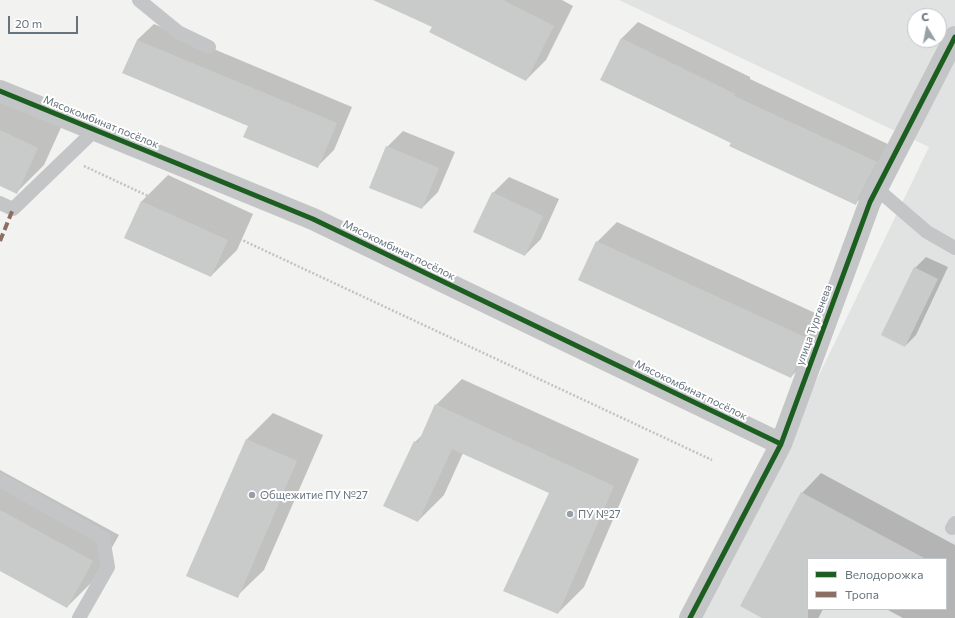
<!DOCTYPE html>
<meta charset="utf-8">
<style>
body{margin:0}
#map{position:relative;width:955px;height:618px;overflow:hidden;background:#f2f2f1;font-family:Commissioner,sans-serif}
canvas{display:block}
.legend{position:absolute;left:807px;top:558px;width:140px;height:52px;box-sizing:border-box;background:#fff;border:1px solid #c2c7cb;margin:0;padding:5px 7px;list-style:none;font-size:12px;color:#66747d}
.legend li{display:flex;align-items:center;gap:8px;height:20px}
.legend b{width:20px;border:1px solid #c2c7cb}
.north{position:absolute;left:907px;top:8px;width:40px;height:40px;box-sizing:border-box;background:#fff;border:1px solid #c2c7cb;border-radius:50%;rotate:350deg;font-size:11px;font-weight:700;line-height:16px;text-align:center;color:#66747d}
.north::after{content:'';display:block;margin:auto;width:14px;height:18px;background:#97a0a6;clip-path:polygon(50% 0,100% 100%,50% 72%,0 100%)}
.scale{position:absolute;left:8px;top:16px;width:70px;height:18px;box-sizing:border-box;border:2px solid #66747d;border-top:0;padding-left:5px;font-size:12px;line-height:14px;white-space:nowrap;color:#66747d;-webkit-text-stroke:3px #fff;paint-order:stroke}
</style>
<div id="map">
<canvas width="955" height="618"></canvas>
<ul class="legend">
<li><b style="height:5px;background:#1b5e20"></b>Велодорожка</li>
<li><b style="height:5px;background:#8d6e63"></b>Тропа</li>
</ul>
<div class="north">С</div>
<div class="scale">20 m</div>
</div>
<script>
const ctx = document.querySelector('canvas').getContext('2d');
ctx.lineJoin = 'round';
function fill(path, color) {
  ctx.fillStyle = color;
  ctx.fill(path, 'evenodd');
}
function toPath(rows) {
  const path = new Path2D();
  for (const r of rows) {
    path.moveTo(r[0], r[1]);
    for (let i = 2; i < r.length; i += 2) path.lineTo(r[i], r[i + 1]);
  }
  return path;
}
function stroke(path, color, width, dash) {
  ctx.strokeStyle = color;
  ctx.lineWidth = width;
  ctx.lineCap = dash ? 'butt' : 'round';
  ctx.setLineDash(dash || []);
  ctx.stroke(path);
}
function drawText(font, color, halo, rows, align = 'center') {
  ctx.font = font + ' Commissioner,sans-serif';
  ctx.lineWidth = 4;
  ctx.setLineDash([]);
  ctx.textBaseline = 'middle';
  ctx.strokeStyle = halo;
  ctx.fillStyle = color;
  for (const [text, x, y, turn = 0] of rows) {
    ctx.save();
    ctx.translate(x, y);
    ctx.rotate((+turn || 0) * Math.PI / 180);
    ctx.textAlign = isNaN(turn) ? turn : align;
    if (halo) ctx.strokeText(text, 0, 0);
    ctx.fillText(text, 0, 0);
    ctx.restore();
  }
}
fill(toPath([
 [619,0,955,0,955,618,702,618,929,147],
 [915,16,939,16,939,40,915,40],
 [808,559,946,559,946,609,808,609]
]), '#e1e2e2');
fill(toPath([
 [375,0,562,0,573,6,546,60,526,80,433,26],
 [638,22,750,77,750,79,892,146,872,188,855,204,602,79,622,38],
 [154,24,352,107,334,150,318,166,249,126,137,40],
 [0,92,64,121,44,165,17,192,0,185],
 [403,131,455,152,438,192,422,208,387,147],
 [168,175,253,214,237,250,211,276,125,237,142,201],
 [509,177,559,199,541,239,525,255,493,193],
 [617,222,826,318,811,356,791,377,597,242],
 [926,257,948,267,916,335,905,346,915,268],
 [462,379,639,459,584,587,558,613,550,493,463,453,444,495,418,521,415,442,423,434,436,405],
 [273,413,323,435,264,570,237,596,188,575,247,439],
 [0,470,119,535,93,581,67,607,0,570],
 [821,473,955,545,955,618,903,618,886,609,946,609,946,559,808,559,808,609,823,609,819,617,818,618,764,618,802,493]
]), '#0003');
fill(toPath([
 [373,0,503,0,554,26,526,81,429,32,432,27],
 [621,38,735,94,734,96,877,162,859,196,856,205,729,146,731,143,600,80],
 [137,40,337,123,318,168,243,137,248,126,122,73],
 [0,130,38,148,17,194,0,186],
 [386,146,439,168,422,209,369,188],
 [492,192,543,216,525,256,473,232],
 [141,201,228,240,211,277,124,238],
 [596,241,807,338,797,364,791,378,578,280],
 [914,267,938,279,905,347,881,335],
 [435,404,614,486,558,614,503,591,549,493,452,449,418,522,383,506,414,441,418,443],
 [246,439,297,461,238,598,186,576],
 [801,492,926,559,808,559,808,618,762,618,740,606],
 [0,510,93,561,67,608,0,571]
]), '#c9caca');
stroke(toPath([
 [84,166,712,460]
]), '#c2c2c3', 2.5, [2, 2]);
stroke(toPath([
 [139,0,178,32,209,47],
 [877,189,927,232,955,248],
 [0,203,13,209,95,130],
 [0,480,103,538,108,567,79,618],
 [952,528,955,523]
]), '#c3c5c6', 14);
stroke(toPath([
 [0,91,313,219,781,444],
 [690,618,781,444,870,202,955,37]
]), '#c3c5c6', 22);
stroke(toPath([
 [0,241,13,209]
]), '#8d6e63', 4, [8, 4]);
stroke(toPath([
 [0,91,313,219,781,444],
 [690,618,781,444,870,202,955,37]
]), '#1b5e20', 5);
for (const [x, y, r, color] of [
 [252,495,4,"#97a0a6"],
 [570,514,4,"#97a0a6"]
]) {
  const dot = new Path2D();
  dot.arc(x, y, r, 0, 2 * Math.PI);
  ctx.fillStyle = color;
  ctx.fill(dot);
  stroke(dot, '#fff', 1.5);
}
drawText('11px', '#66747d', '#fff', [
 ["Мясокомбинат посёлок",101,122,22],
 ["Мясокомбинат посёлок",399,250,26],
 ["улица Тургенева",814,325,-70],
 ["Мясокомбинат посёлок",691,390,26]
]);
drawText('11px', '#66747d', '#fff', [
 ["Общежитие ПУ №27",260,495],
 ["ПУ №27",578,514]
], 'left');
</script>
